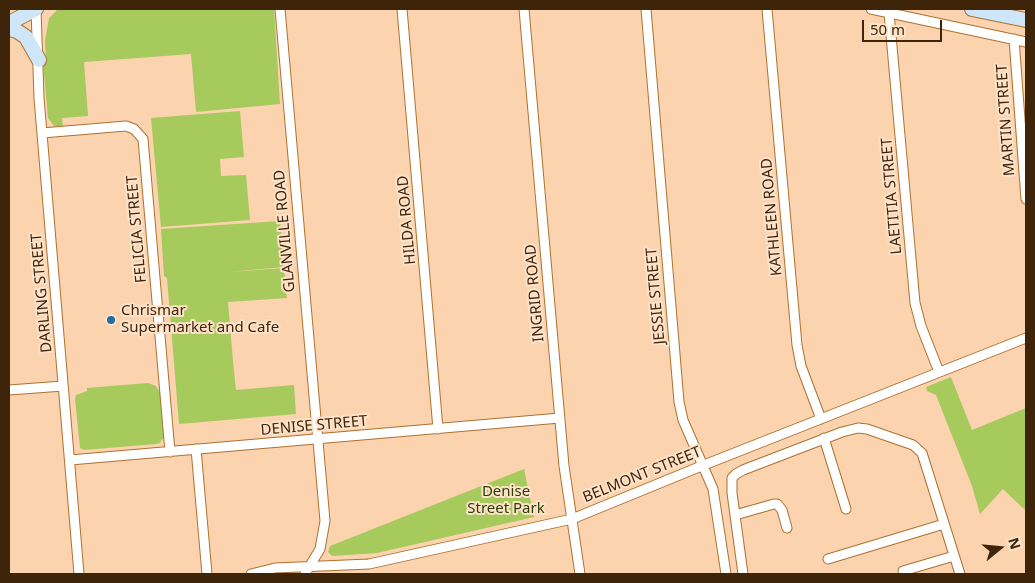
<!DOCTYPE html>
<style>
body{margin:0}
#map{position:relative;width:1035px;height:583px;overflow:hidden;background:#fbd3ae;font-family:"Noto Sans",sans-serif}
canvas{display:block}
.frame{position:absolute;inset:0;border:10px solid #3e250a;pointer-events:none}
.north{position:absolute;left:975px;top:523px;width:50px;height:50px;-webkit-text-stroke:4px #fee3ca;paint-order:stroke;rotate:73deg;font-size:14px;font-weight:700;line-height:20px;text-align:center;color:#3e250a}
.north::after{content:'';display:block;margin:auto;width:18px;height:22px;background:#3e250a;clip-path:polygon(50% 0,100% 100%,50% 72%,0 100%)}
.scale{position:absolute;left:862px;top:20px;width:80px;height:22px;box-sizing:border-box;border:2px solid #3e250a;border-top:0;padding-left:6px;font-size:15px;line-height:18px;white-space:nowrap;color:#3e250a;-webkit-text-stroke:4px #fee3ca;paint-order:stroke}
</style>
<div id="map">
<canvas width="1035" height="583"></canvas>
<div class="frame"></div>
<div class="north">N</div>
<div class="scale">50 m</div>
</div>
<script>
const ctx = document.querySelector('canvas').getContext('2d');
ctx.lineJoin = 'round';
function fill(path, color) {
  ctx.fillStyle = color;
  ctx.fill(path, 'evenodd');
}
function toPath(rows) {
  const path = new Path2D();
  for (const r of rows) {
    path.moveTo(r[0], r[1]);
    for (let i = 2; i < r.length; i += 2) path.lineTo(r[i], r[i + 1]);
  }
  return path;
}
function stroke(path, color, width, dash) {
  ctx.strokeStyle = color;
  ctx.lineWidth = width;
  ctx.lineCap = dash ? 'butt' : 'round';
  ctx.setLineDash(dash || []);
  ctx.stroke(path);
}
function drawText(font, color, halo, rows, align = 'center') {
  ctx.font = font + ' "Noto Sans",sans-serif';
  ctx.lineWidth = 4;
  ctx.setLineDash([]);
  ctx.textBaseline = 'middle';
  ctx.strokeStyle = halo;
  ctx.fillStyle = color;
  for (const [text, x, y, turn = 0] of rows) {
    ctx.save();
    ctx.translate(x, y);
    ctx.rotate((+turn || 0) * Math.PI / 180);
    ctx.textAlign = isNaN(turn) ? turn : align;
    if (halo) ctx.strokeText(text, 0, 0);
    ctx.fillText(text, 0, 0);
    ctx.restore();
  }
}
fill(toPath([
 [58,9,274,9,280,104,196,112,191,54,84,62,88,116,62,118,63,126,54,126,48,118,43,61,46,60,45,41,49,18],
 [240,111,244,157,220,159,221,176,246,175,250,220,161,227,151,118],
 [280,221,284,267,229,272,284,268,287,298,228,302,233,361,236,390,294,385,296,414,179,424,167,278,164,276,161,229],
 [951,377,972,430,1026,408,1026,511,1003,489,980,514,972,486,936,395,927,391,926,387],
 [148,383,156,386,161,394,164,439,162,439,160,443,156,444,84,450,80,448,75,399,76,395,87,391,87,388],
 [524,469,534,517,377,553,332,556,328,552,330,546]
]), '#a6ca5c');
const street = toPath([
 [36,9,39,98,79,574],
 [280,9,325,521,320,549,305,574],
 [402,9,438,429],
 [524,9,564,466,580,574],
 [646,9,679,402,683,420,713,489,726,574],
 [767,9,797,345,801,366,821,419],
 [871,9,1026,42],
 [889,13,915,303,921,326,939,372],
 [1014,39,1026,199],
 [42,133,126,126,134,129,143,139,170,452],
 [9,390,63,386],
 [824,438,846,509],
 [196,449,207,574],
 [70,460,560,418],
 [735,515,774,504,777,504,782,510,787,528],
 [828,559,944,524],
 [903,571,954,556],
 [251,574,275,568,369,564,572,519,704,465,1026,338],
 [743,574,732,493,732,478,736,474,743,470,842,432,858,428,867,429,913,445,922,453,960,574]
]);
const secondary = toPath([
 [972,9,1026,20],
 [9,23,36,9],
 [9,29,17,31,26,37,39,60]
]);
stroke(street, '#ad7130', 11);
stroke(secondary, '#ad7130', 16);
stroke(street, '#fff', 9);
stroke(secondary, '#cfe6f9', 14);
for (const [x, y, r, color] of [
 [111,320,5,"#256ca0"]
]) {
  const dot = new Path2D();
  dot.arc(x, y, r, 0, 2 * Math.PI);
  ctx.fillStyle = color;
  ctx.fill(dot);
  stroke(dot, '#fee3ca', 2);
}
drawText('15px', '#3e250a', '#fee3ca', [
 ["MARTIN STREET",1006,120,-94],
 ["LAETITIA STREET",892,196,-95],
 ["KATHLEEN ROAD",772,217,-95],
 ["HILDA ROAD",407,220,-95],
 ["FELICIA STREET",137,229,-95],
 ["GLANVILLE ROAD",285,231,-95],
 ["DARLING STREET",42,293,-95],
 ["INGRID ROAD",535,293,-95],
 ["JESSIE STREET",656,296,-95],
 ["DENISE STREET",314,426,-5],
 ["BELMONT STREET",642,475,-22]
]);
drawText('15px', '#3e250a', '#fee3ca', [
 ["Chrismar",121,311],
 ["Supermarket and Cafe",121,328]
], 'left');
drawText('15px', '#2d3d04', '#fee3ca', [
 ["Denise",506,492],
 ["Street Park",506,509]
]);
</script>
